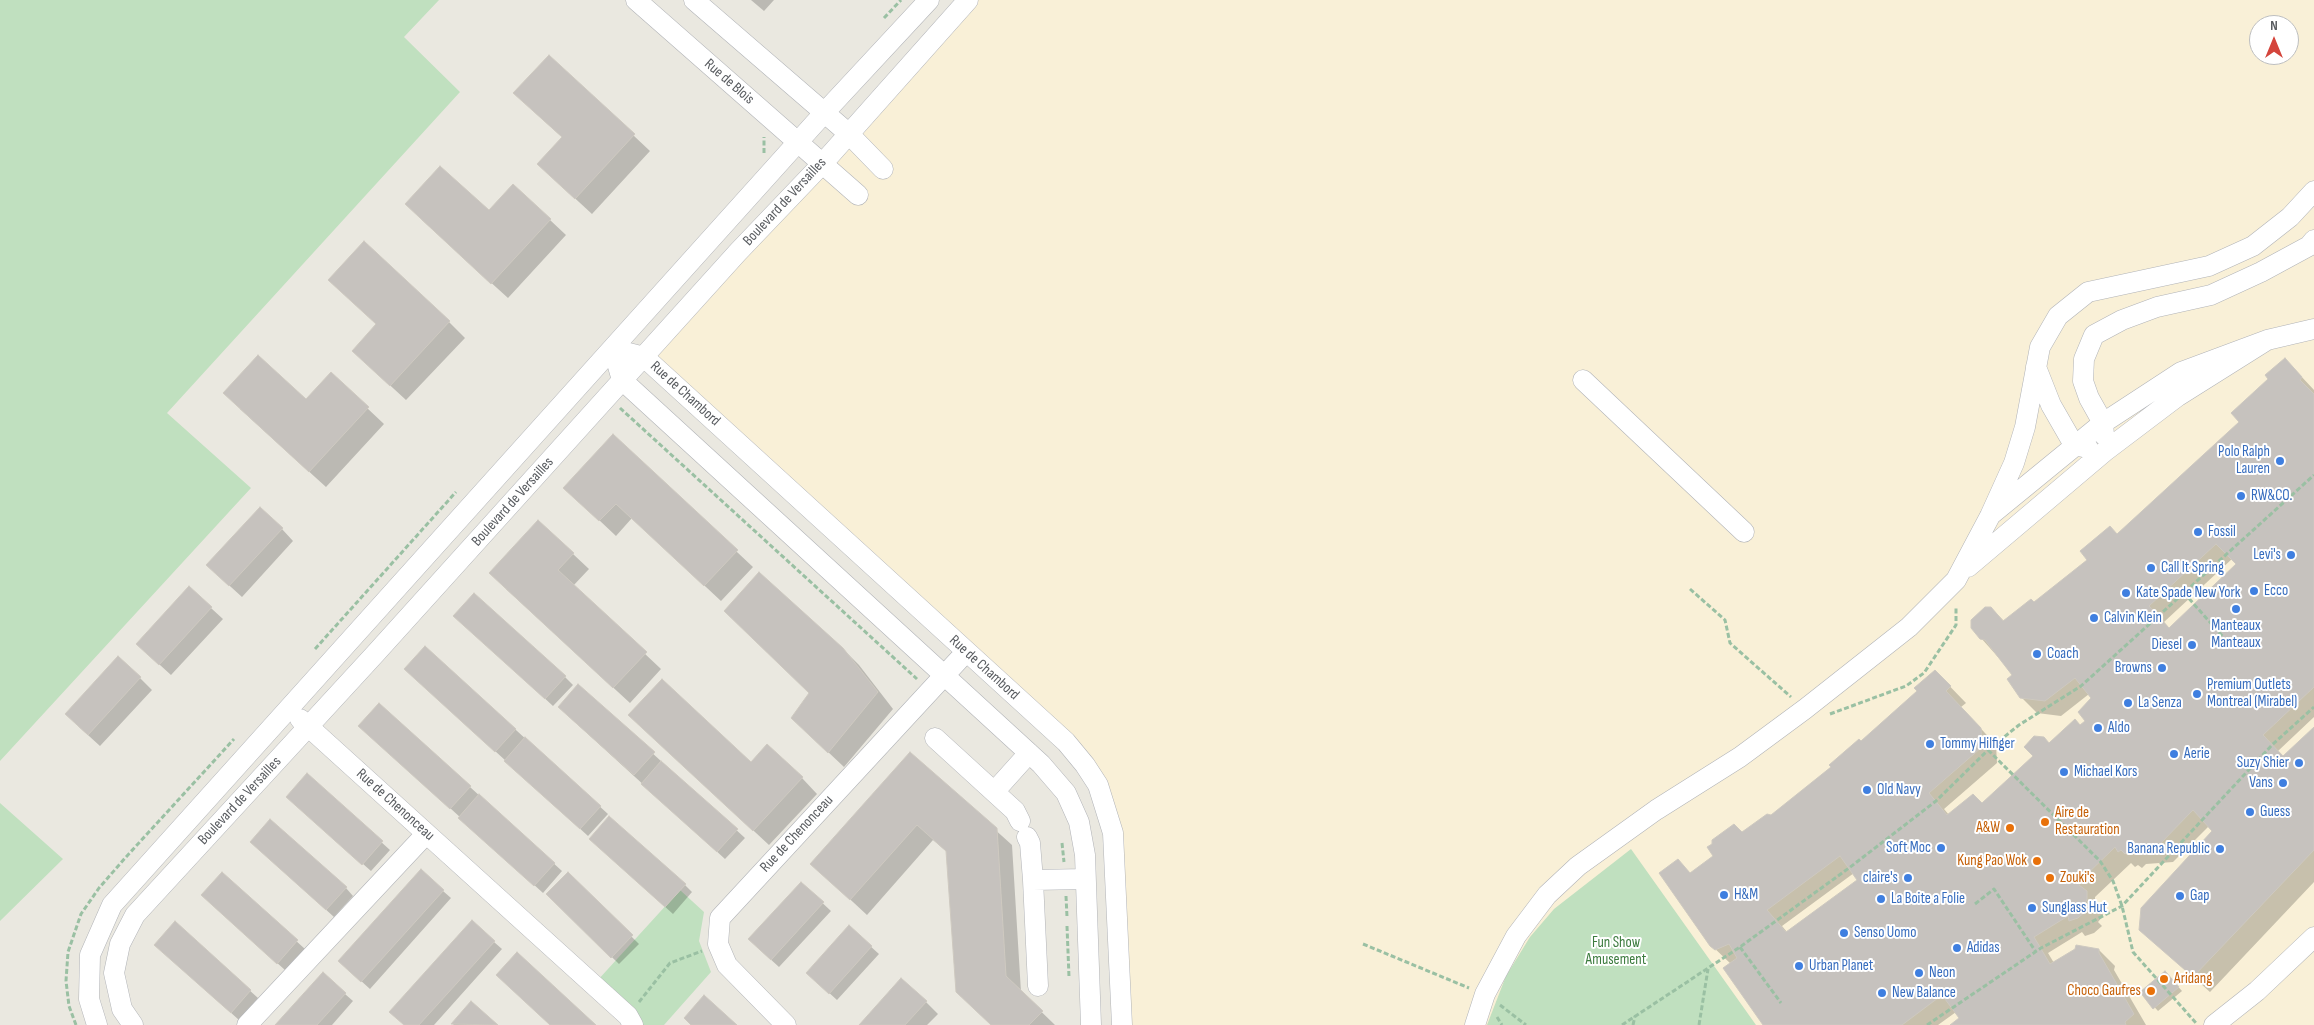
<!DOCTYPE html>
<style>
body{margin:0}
#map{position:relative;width:2314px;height:1025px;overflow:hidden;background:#eae8e0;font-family:"Sofia Sans Condensed",sans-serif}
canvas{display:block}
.north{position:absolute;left:2249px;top:15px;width:50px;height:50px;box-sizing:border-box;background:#fff;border:1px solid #bdbebf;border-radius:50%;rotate:0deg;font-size:14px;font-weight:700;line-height:20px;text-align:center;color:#595c60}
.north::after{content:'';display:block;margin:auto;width:18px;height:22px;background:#d4453c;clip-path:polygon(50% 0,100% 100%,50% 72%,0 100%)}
</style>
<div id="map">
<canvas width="2314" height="1025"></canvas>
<div class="north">N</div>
</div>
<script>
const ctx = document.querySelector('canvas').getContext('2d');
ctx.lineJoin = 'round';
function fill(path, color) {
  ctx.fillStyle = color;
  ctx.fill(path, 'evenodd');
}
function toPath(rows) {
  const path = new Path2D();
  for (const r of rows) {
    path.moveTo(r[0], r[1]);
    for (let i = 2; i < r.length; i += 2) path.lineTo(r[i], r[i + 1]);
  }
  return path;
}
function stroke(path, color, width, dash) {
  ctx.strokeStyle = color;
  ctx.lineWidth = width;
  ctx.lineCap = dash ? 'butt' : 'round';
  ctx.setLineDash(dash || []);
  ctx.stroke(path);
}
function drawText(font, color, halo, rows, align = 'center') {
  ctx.font = font + ' "Sofia Sans Condensed",sans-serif';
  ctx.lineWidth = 4;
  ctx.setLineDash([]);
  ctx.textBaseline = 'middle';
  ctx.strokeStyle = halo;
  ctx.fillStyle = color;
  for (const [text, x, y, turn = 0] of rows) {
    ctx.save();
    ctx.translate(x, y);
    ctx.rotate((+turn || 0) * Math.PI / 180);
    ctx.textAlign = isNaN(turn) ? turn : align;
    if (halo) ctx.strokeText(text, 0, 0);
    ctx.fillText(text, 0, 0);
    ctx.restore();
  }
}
fill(toPath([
 [976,0,2314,0,2314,1025,1124,1025,1108,814,1066,742,644,357],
 [2259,25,2289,25,2289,55,2259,55]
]), '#f9f0d7');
fill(toPath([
 [0,0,439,0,404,37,460,92,167,413,251,488,0,761],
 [0,803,63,859,0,921],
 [1631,849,1756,1025,1487,1025,1506,976,1530,937,1554,909],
 [680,890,704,912,699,941,711,972,664,1025,643,1025,597,981]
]), '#c0e0bf');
fill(toPath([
 [751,0,774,0,764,11],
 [549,56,650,151,592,214,554,179,563,138,531,109],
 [422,220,550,220,566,235,508,298],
 [449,322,465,338,406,400,369,366],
 [2285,359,2314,390,2314,717,2278,751,2283,758,2314,728,2314,882,2210,992,2140,929,2214,831,2209,826,2173,862,2146,864,2142,868,2138,865,2135,867,2131,863,2095,897,2095,901,2102,908,2103,916,2098,922,2102,926,2094,933,2085,936,2082,932,2048,953,2054,963,2099,950,2115,966,2114,970,2146,1025,1952,1025,1961,1019,1956,1012,1938,1025,1764,1025,1731,964,1711,945,1678,861,1691,874,1742,834,1771,816,1861,743,1919,691,1935,671,1966,703,1961,707,1996,745,1997,763,1944,809,1949,815,1982,805,2075,720,2081,726,2086,721,2093,698,2089,694,2061,716,2037,713,2021,697,2014,675,1981,638,1991,608,2004,621,2034,604,2118,535,2241,422],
 [2233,558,2238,564,2170,629,2164,622],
 [1854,873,1859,880,1787,932,1782,926],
 [331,374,384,424,326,487,240,409,307,400],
 [613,436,753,567,721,601,632,518,616,536,581,503],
 [282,529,293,541,242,597,220,577],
 [573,554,589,569,573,586,661,669,630,703,506,589],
 [189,588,223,619,171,675,149,655],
 [463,623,565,677,573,685,553,706],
 [425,647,608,814,588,836,413,676],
 [843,649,859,665,893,709,844,767,809,734],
 [140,678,152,690,100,746,78,726],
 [579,686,745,838,725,859,567,715],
 [646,731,802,778,817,794,769,845],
 [368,733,470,787,562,871,543,893],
 [910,753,1012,845,1021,992,1055,1025,991,1025,947,852,933,840,867,915,812,864],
 [307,775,390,850,371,871,295,804],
 [598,846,685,885,692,892,673,914],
 [259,849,346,888,353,896,334,917],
 [222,874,305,949,285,970,210,903],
 [568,874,639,944,619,964,547,894],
 [801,883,831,911,779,967,757,947],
 [443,891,451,898,370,989,348,969],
 [175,923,258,998,239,1020,163,952],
 [849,927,879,954,837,1000,815,980],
 [494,942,502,949,434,1025,405,1025],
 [2165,972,2182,991,2158,1011,2141,992],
 [345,994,353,1001,332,1025,277,1025],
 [926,1002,938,1014,927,1025,861,1025],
 [472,1003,496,1025,453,1025]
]), '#0003');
const building = toPath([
 [549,55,635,134,575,199,537,164,562,137,513,93,549,55],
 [440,166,489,210,513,184,551,219,491,284,405,204,440,166],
 [364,241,450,321,390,386,352,351,376,324,328,280,364,241],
 [258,355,306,399,331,372,369,407,309,472,223,393,258,355],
 [2285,358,2302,377,2300,380,2314,394,2314,687,2263,735,2283,756,2314,727,2314,850,2193,977,2139,930,2141,908,2212,831,2193,810,2157,847,2130,849,2125,854,2121,850,2118,852,2115,847,2080,881,2079,885,2087,891,2087,900,2083,906,2087,910,2078,918,2069,921,2068,916,2034,937,2050,964,2075,949,2076,945,2099,949,2099,953,2134,1014,2125,1022,2126,1025,1950,1025,1959,1018,1942,995,1902,1025,1763,1025,1723,968,1737,958,1729,944,1715,950,1710,946,1659,873,1678,859,1690,873,1713,856,1707,847,1712,844,1712,840,1734,824,1742,832,1767,814,1771,815,1831,767,1829,765,1859,739,1861,741,1917,691,1914,688,1935,670,1951,686,1946,691,1981,728,1982,747,1929,793,1947,815,1973,794,1982,803,2033,756,2024,747,2034,736,2044,737,2049,743,2075,719,2080,725,2085,721,2078,712,2091,698,2075,678,2045,701,2020,698,2007,679,2012,675,1985,640,1980,639,1971,628,1971,620,1985,607,1991,607,2003,621,2031,599,2034,602,2087,560,2080,551,2110,526,2117,534,2239,422,2231,413,2268,379,2265,375,2285,358],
 [2216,544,2236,564,2169,628,2149,606,2216,544],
 [1840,856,1857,880,1786,932,1767,910,1840,856],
 [613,434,738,550,704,586,616,504,599,521,563,488,613,434],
 [260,507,283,528,229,586,206,565,260,507],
 [538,520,574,553,558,570,647,652,613,688,489,573,538,520],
 [759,572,843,648,878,692,828,753,791,718,809,693,724,611,759,572],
 [189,586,212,607,159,665,136,644,189,586],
 [474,593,566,676,545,699,453,616,474,593],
 [425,646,516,729,495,752,404,669,425,646],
 [118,656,141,677,88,735,65,714,118,656],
 [662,679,751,762,767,744,803,777,753,831,628,715,662,679],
 [578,684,655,752,634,775,558,707,578,684],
 [379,703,471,786,450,809,358,726,379,703],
 [525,737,601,806,580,829,504,761,525,737],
 [910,752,997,828,1006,976,1043,1011,1029,1025,991,1025,956,992,946,851,917,825,850,900,810,864,910,752],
 [661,761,738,829,717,852,641,784,661,761],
 [307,773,383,841,362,865,286,797,307,773],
 [479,794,555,863,534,886,458,818,479,794],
 [609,816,686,884,665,907,589,839,609,816],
 [270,819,347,887,326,910,250,842,270,819],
 [421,869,444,890,361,982,338,961,421,869],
 [222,872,298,940,277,964,201,895,222,872],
 [568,872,633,935,611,958,546,894,568,872],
 [801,882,824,902,771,960,748,939,801,882],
 [472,920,495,941,419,1025,404,1025,389,1012,472,920],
 [175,921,251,990,231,1013,154,945,175,921],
 [849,925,872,946,829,994,806,973,849,925],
 [517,952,596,1025,550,1025,496,975,517,952],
 [2165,971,2179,987,2153,1009,2140,992,2165,971],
 [323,972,346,993,317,1025,275,1025,323,972],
 [901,978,927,1001,905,1025,859,1025,901,978],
 [704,995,737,1025,691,1025,684,1018,704,995],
 [471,1001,498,1025,451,1024,471,1001]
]);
fill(building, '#c6c2be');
stroke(building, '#cec9c0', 1);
const minor = toPath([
 [636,0,858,195],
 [694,0,848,133,883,169],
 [2036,367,2051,405,2074,445,2088,448],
 [1583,380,1744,532],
 [2104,435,2103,423,2089,398,2083,381,2084,359,2094,335,2122,320,2157,307,2211,295,2261,272,2309,246,2314,240],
 [1993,513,2103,423,2181,372,2267,340,2314,329],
 [1968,567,2104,452,2178,396,2267,340],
 [300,719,628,1016,633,1025],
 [935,738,1015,811,1020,821],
 [994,792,1029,753],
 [1027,837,1030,843,1033,880],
 [1038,986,1033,880,1085,879],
 [97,1025,89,999,90,955,112,905,824,113,929,0],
 [133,1025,122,1009,114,973,120,944,135,915,375,654,738,252,823,163,968,0],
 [247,1025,426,834],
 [786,1025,727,965,718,944,720,918,966,652],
 [1091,1025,1085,855,1079,822,1066,793,1041,764,622,380,613,349,644,357,1066,742,1085,765,1098,785,1113,833,1122,1025],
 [1475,1025,1485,994,1516,936,1547,895,1578,866,1656,810,1740,757,1805,709,1909,627,1956,580,1990,516,2014,463,2025,427,2040,347,2058,316,2088,292,2209,266,2253,246,2290,217,2314,191],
 [2214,1025,2257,991,2314,937]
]);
stroke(minor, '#b1b3b7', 21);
stroke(toPath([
 [884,18,901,0],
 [764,153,764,137],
 [620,408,917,679],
 [1690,589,1725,620,1730,643,1791,697],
 [2184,593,2233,648],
 [315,649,456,492],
 [1830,714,1906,686,1924,673,1956,625,1956,607],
 [1988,750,2100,861,2113,881,2122,906,2133,952,2196,1023],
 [1062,843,1064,862],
 [1066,896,1067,917],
 [1975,904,1994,889,2036,952],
 [1067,926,1069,977],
 [1363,944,1469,988],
 [1740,947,1781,1003],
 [639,1002,670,963,702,951],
 [1500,1005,1526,1025],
 [1497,1017,1502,1025],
 [76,1025,69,1006,66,981,68,952,81,914,99,888,126,857,234,739],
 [1622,1025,1740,947,1849,868,1936,801,1988,750,2019,725,2081,686,2314,475],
 [1633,1025,1635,1016],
 [1699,1025,1708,969],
 [1927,1025,2041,948,2122,906,2272,745,2314,707]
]), '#9ac0a3', 3, [5, 2.5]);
stroke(minor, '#fff', 20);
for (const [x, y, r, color] of [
 [2280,461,5,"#3f7fe0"],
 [2241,496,5,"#3f7fe0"],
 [2198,532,5,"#3f7fe0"],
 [2291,555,5,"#3f7fe0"],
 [2151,568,5,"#3f7fe0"],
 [2254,591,5,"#3f7fe0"],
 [2126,593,5,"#3f7fe0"],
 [2236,609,5,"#3f7fe0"],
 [2094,618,5,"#3f7fe0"],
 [2192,645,5,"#3f7fe0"],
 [2037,654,5,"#3f7fe0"],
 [2162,668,5,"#3f7fe0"],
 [2197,694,5,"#3f7fe0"],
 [2128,703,5,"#3f7fe0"],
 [2098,728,5,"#3f7fe0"],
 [1930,744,5,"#3f7fe0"],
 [2174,754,5,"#3f7fe0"],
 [2299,763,5,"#3f7fe0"],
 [2064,772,5,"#3f7fe0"],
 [2283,783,5,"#3f7fe0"],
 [1867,790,5,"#3f7fe0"],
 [2250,812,5,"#3f7fe0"],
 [2045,822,5,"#e8710a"],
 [2010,828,5,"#e8710a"],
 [1941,848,5,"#3f7fe0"],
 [2220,849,5,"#3f7fe0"],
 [2037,861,5,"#e8710a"],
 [1908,878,5,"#3f7fe0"],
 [2050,878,5,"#e8710a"],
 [1724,895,5,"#3f7fe0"],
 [2180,896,5,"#3f7fe0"],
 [1881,899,5,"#3f7fe0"],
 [2032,908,5,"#3f7fe0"],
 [1844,933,5,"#3f7fe0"],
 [1957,948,5,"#3f7fe0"],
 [1799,966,5,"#3f7fe0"],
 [1919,973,5,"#3f7fe0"],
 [2164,979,5,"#e8710a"],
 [2151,991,5,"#e8710a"],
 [1882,993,5,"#3f7fe0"]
]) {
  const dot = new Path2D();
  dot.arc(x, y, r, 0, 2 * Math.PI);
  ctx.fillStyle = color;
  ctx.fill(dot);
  stroke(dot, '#fff', 2);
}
drawText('15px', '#595c60', '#fff', [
 ["Rue de Blois",729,82,41],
 ["Boulevard de Versailles",785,202,-47],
 ["Rue de Chambord",685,394,42],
 ["Boulevard de Versailles",513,502,-48],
 ["Rue de Chambord",984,668,42],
 ["Boulevard de Versailles",240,801,-47],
 ["Rue de Chenonceau",395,805,42],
 ["Rue de Chenonceau",797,834,-47]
]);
drawText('15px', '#366cbe', '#fff', [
 ["Polo Ralph",2270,452,"right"],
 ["Lauren",2270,469,"right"],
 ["RW&CO.",2251,496],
 ["Fossil",2208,532],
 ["Levi's",2281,555,"right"],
 ["Call It Spring",2161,568],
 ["Ecco",2264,591],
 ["Kate Spade New York",2136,593],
 ["Calvin Klein",2104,618],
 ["Manteaux",2236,626,"center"],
 ["Manteaux",2236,643,"center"],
 ["Diesel",2182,645,"right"],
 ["Coach",2047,654],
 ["Browns",2152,668,"right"],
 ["Premium Outlets",2207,685],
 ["Montreal (Mirabel)",2207,702],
 ["La Senza",2138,703],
 ["Aldo",2108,728],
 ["Tommy Hilfiger",1940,744],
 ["Aerie",2184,754],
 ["Suzy Shier",2289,763,"right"],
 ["Michael Kors",2074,772],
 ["Vans",2273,783,"right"],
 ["Old Navy",1877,790],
 ["Guess",2260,812],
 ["Soft Moc",1931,848,"right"],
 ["Banana Republic",2210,849,"right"],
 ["claire's",1898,878,"right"],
 ["H&M",1734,895],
 ["Gap",2190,896],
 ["La Boite a Folie",1891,899],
 ["Sunglass Hut",2042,908],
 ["Senso Uomo",1854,933],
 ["Adidas",1967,948],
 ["Urban Planet",1809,966],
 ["Neon",1929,973],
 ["New Balance",1892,993]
], 'left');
drawText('15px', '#c56008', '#fff', [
 ["Aire de",2055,813],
 ["Restauration",2055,830],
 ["A&W",2000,828,"right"],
 ["Kung Pao Wok",2027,861,"right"],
 ["Zouki's",2060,878],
 ["Aridang",2174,979],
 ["Choco Gaufres",2141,991,"right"]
], 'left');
drawText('15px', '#3c7b3e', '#fff', [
 ["Fun Show",1616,943],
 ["Amusement",1616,960]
]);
</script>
